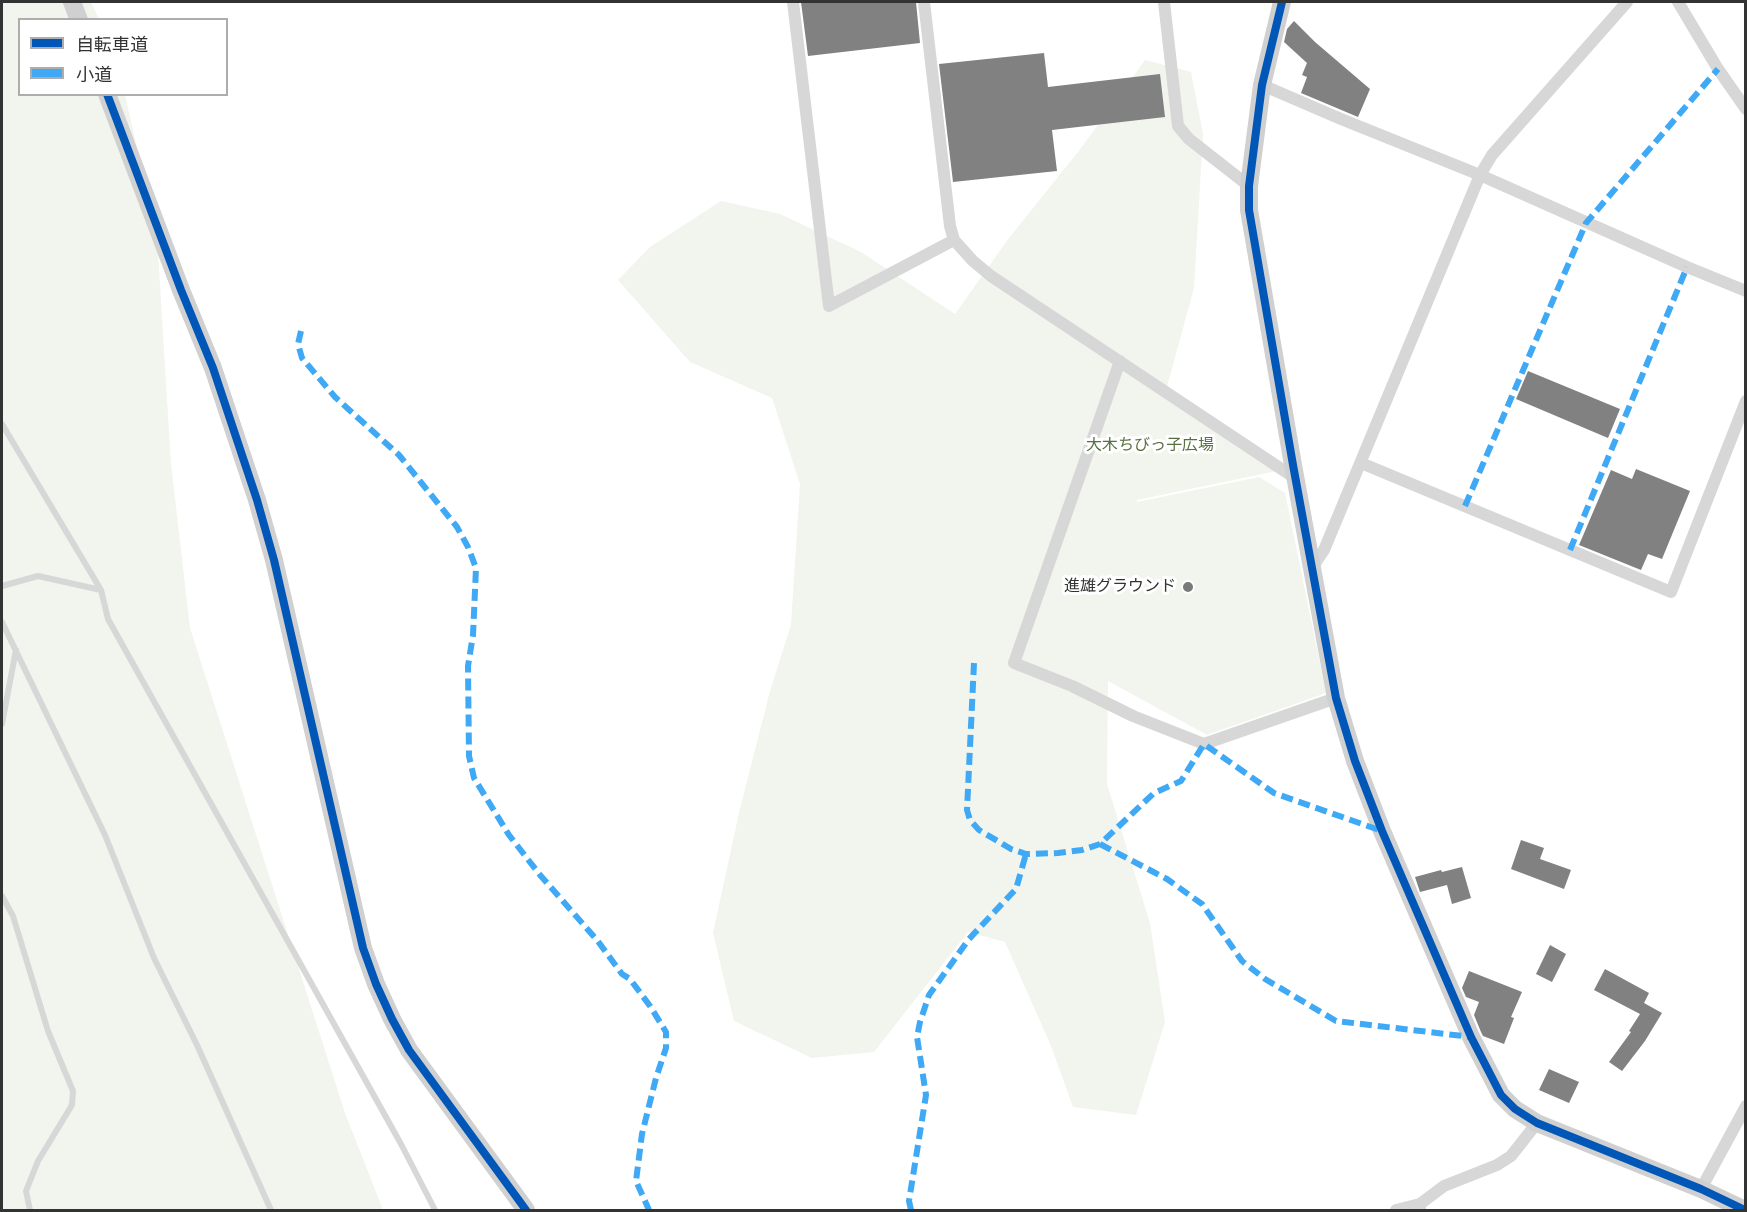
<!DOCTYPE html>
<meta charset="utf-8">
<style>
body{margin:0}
#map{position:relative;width:1747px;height:1212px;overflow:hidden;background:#fff;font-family:"Nunito Sans","Noto Sans JP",sans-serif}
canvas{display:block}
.frame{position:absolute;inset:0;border:3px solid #333;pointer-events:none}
.legend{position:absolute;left:18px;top:18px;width:210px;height:78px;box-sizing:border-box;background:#fff;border:2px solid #adadad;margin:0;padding:8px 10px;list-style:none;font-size:18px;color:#333}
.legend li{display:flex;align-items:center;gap:12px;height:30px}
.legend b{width:30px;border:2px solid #adadad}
</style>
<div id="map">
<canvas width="1747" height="1212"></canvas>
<div class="frame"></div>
<ul class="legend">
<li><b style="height:8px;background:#0057b8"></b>自転車道</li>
<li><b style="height:8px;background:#3fa9f5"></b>小道</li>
</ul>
</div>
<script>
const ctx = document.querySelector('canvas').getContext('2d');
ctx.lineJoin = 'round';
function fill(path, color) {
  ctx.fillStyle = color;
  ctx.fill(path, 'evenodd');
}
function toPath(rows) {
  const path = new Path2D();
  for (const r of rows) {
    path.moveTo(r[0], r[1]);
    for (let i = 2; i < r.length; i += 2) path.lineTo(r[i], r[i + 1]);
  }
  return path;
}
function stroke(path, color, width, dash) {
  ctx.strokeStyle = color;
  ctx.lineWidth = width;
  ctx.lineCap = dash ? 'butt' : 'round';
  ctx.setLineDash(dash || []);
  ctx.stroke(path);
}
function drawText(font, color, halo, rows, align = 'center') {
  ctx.font = font + ' "Nunito Sans","Noto Sans JP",sans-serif';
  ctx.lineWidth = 6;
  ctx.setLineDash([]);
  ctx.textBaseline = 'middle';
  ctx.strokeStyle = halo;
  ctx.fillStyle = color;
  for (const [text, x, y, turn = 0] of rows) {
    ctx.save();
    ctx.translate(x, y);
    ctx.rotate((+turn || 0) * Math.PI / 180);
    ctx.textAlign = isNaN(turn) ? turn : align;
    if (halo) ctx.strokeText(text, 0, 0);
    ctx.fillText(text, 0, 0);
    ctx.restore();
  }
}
fill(toPath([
 [2,2,91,2,99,19,20,20,20,94,125,95,157,237,171,464,190,628,345,1113,383,1210,2,1210],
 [1145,60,1191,72,1203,134,1194,288,1165,394,1277,471,1137,500,1137,502,1259,477,1285,493,1326,693,1207,735,1108,681,1107,784,1150,923,1165,1022,1136,1115,1073,1107,1051,1046,1005,942,968,932,874,1052,812,1058,734,1021,713,933,739,813,770,691,791,625,800,484,772,398,690,362,618,280,650,247,721,201,780,214,861,252,955,314,1009,238,1078,152]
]), '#f1f5ed');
fill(toPath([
 [801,2,916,2,920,43,808,56],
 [1294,21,1315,42,1370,89,1358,117,1301,93,1307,77,1302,75,1307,63,1284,42,1287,29],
 [1044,53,1048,87,1160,74,1165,117,1052,130,1057,171,953,182,939,64],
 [1528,371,1620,409,1608,438,1516,399],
 [1636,469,1690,491,1662,559,1648,554,1641,570,1579,545,1611,470,1632,479],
 [1521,840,1544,848,1540,859,1571,870,1564,889,1511,869],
 [1462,867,1471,898,1452,904,1447,885,1420,892,1415,877,1441,870,1442,872],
 [1550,945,1566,954,1552,982,1536,974],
 [1605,969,1649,993,1644,1003,1662,1013,1645,1041,1622,1071,1609,1062,1631,1032,1629,1031,1640,1014,1594,990],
 [1469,971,1522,992,1511,1017,1514,1018,1504,1044,1483,1036,1481,1032,1474,1015,1479,1002,1466,997,1462,988],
 [1549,1069,1579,1082,1569,1103,1539,1090]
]), '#818181');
stroke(toPath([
 [2,424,101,590,108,619,401,1144,435,1210],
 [2,586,38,576,101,590],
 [2,622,105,835,154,958,197,1045,271,1210],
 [2,724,16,650],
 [2,896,13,916,48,1031,73,1091,72,1105,38,1161,26,1191,30,1210]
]), '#d7d7d7', 6);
stroke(toPath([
 [793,2,829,306,954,240],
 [924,2,950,226,954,240,973,261,991,276,1295,478],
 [1164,2,1178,126,1189,139,1249,186],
 [1678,2,1718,69,1746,109],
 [1262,85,1341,119,1480,175,1687,267,1746,291],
 [1120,361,1014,663,1072,686,1133,716,1204,744,1336,698],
 [1361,463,1671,592,1746,401],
 [1312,568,1324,550,1480,175,1492,155,1627,2],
 [1701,1189,1746,1106],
 [1396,1210,1420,1204],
 [1420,1210,1420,1204,1444,1186,1497,1165,1511,1156,1537,1123]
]), '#d7d7d7', 12);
stroke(toPath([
 [72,2,79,20],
 [1282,2,1262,85,1249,186,1249,210,1293,465,1336,698,1355,761,1382,831,1471,1037,1501,1095,1515,1109,1537,1123,1701,1189,1745,1210],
 [107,94,181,290,213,368,257,500,274,560,363,948,376,984,392,1019,409,1050,526,1210]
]), '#d0d0d0', 18);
stroke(toPath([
 [301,331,298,344,302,358,335,397,399,455,457,527,468,547,476,568,473,635,468,666,469,756,474,778,509,835,540,875,597,940,622,974,630,979,650,1006,666,1032,666,1048,656,1078,642,1134,636,1181,649,1210],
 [1465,506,1586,223,1718,69],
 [1570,550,1687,267],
 [974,663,967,810,970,820,979,830,1011,849,1026,854,1058,853,1082,850,1100,844,1154,793,1181,781,1204,744,1274,793,1382,831],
 [1100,844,1167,879,1202,904,1242,961,1265,979,1336,1021,1471,1037],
 [911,1210,909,1201,926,1095,917,1037,920,1022,929,995,969,939,1016,889,1026,854]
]), '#3fa9f5', 6, [12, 6]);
stroke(toPath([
 [1282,2,1262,85,1249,186,1249,210,1293,465,1336,698,1355,761,1382,831,1471,1037,1501,1095,1515,1109,1537,1123,1701,1189,1745,1210],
 [107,94,181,290,213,368,257,500,274,560,363,948,376,984,392,1019,409,1050,526,1210]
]), '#0057b8', 8);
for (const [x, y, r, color] of [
 [1188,587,6,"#7a7a7a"]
]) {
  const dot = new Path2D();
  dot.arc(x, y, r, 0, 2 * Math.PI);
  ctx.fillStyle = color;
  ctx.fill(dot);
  stroke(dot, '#fff', 2);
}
drawText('16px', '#56703f', '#fff', [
 ["大木ちびっ子広場",1150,446]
]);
drawText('16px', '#333', '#fff', [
 ["進雄グラウンド",1176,587]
], 'right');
</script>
